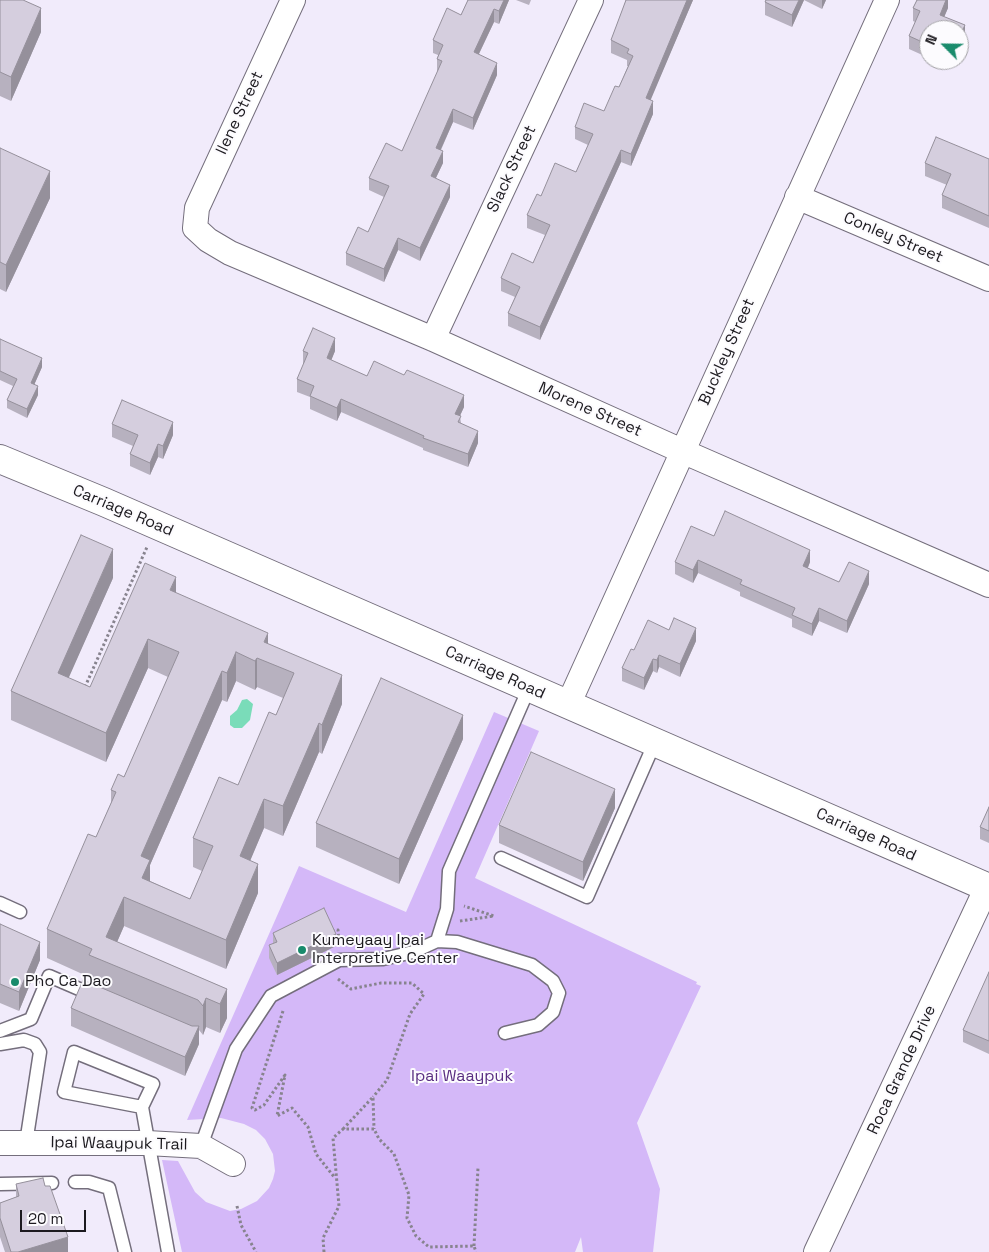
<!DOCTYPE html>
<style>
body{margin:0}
#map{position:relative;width:989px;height:1252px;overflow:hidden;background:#f1ebfb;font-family:"Space Grotesk",sans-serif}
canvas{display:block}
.north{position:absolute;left:919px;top:20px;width:50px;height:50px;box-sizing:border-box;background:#fcfbfe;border:1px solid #a2a1a5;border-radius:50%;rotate:293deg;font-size:14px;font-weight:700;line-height:20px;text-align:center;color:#1c1a1f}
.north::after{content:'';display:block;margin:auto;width:18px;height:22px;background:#198b6c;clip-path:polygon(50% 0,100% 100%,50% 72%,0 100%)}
.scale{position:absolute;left:20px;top:1210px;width:66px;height:22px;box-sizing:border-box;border:2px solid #1c1a1f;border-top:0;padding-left:6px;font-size:15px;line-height:18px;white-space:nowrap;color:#1c1a1f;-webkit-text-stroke:4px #fcfbfe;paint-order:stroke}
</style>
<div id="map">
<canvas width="989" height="1252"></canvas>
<div class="north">N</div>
<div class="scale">20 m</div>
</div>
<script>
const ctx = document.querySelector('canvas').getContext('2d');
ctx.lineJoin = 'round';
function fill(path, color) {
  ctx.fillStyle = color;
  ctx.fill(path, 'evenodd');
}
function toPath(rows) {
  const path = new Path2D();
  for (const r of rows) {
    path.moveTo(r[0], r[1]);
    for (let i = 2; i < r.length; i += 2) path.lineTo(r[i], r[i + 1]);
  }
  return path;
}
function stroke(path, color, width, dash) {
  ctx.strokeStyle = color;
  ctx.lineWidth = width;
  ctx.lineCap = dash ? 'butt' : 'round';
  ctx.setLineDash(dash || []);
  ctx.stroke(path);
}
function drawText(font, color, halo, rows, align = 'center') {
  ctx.font = font + ' "Space Grotesk",sans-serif';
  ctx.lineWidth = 4;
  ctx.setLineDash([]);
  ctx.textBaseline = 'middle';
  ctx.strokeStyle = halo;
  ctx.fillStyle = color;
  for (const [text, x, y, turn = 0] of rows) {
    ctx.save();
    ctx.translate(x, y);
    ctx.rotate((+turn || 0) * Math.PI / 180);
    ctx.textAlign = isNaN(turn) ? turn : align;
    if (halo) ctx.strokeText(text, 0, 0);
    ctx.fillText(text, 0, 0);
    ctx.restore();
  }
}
fill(toPath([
 [494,712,539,731,475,878,697,982,696,984,701,986,637,1123,660,1189,653,1252,583,1252,581,1237,575,1252,182,1252,162,1160,178,1161,195,1192,206,1202,230,1211,241,1209,257,1201,269,1188,273,1179,275,1171,273,1154,265,1139,256,1130,244,1124,221,1118,187,1120,299,866,406,912]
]), '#d4b8f8');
fill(toPath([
 [247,699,253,704,250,720,242,728,234,728,230,725,230,716,237,710,242,700]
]), '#7adcb9');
const lane = toPath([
 [501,858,587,897,655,742],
 [0,903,20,912],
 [437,941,447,909,449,871,529,688],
 [0,1031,31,1019,49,976,93,995],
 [0,1044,24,1040,35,1044,40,1052,26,1143],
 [142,1107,153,1084,74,1052,64,1092,142,1107,168,1252],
 [201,1146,236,1049,271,996,339,960,383,959,413,952,437,941,457,942,532,965,553,981,559,993,553,1012,538,1025,505,1033],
 [75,1182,89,1182,109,1188,125,1252],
 [0,1184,52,1183]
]);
const street = toPath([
 [293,0,197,208,195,228,208,240,230,253,433,339,682,451,989,585],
 [797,197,989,279],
 [433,339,591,0],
 [568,705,887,0],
 [0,1143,147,1143,201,1146,233,1164],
 [816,1252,987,887]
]);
const secondary = toPath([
 [0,459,104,502,989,888]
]);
stroke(lane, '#746e7c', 15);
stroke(street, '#746e7c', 26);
stroke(secondary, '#746e7c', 30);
stroke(toPath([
 [85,687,147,547],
 [460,921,494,916,464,906],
 [332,931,338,930,339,943],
 [338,979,351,989,381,983,412,983,424,994,410,1014,387,1080,373,1097],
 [283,1011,252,1108,255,1110,264,1105,285,1075,277,1116,292,1108,308,1127,316,1154,335,1178],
 [343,1129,373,1097,374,1129],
 [237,1206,241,1225,256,1252],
 [474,1246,478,1168],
 [324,1252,323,1238,339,1206,333,1138,343,1129,374,1129,379,1139,394,1154,409,1195,407,1218,416,1236,429,1247,474,1246,476,1252]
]), '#87838e', 3, [2.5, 2.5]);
stroke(lane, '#fff', 12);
stroke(street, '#fff', 24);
stroke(secondary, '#fff', 28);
fill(toPath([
 [0,0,41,32,11,101,0,96],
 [468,0,509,0,499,24,494,22,479,54,497,75,473,130,453,122,441,150,443,163,436,178,450,197,420,261,398,250,384,282,346,265,346,253,368,232,384,197,369,190,369,178,402,151,438,72,437,71,437,59,438,55,433,53,433,40,461,15],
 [516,0,531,0,529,5],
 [626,0,693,0,650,100,653,114,631,166,621,162,540,340,508,326,508,313,515,297,501,291,501,278,533,263,545,235,527,228,527,215,541,196,576,172,588,145,575,139,575,127,604,111,619,87,628,66,627,66,627,60,611,53,611,40],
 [766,0,826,0,822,9,804,0,792,27,765,15,765,2],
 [917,0,948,0,948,8,944,17,965,25,965,38,959,51,959,30,929,30,929,58,909,49,909,36,915,22,913,21,913,8],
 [935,60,955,60,952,67],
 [0,148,50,198,6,292,0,289],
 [989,159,989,228,942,208,942,195,947,185,925,176,925,163],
 [0,339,42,367,34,385,38,395,27,418,7,408,7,400,13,386,0,380],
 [303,351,335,351,331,360,367,376,464,407,460,416,461,423,478,443,468,467,423,450,423,448,341,412,337,421,310,409,310,397,297,392,297,379,304,364,303,364],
 [112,424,173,435,163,459,158,457,150,475,130,466,130,454,133,446,112,437],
 [714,536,810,562,808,568,839,582,869,584,847,633,819,621,812,636,792,627,792,619,740,596,740,592,698,573,693,583,675,574,675,562],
 [113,578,68,678,90,687,176,593,268,644,342,704,322,754,319,752,283,836,264,828,250,860,258,893,226,969,124,926,117,942,227,989,227,1018,220,1033,206,1027,203,1035,199,1030,199,1044,185,1076,71,1026,71,1008,89,983,89,977,47,958,47,929,96,837,111,803,111,790,124,777,168,677,148,668,106,762,11,720,11,691],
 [236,681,255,690,257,687,283,698,276,715,238,785,193,838,193,867,202,871,190,899,150,881,150,865,222,700,227,702],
 [696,641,680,677,659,667,657,673,653,671,644,690,622,681,622,668,634,650],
 [463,739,399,884,316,847,316,823],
 [989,807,989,843,980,839,980,827],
 [615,808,583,881,499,843,499,825],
 [0,924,40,960,19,1011,0,1003],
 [273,933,336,946,277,975,269,958,269,945,273,944],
 [989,972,989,1054,963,1042,963,1030],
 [16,1184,68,1252,5,1252,0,1237,0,1203,16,1197]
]), '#b7b1bf');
fill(toPath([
 [504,0,509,0,499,24,499,11],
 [687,0,693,0,646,111,646,98],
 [799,0,804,0,792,27,792,15],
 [822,0,826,0,822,9],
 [946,0,948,0,948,8,940,27,940,15],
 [41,8,41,32,11,101,11,77],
 [494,9,494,22,474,64,474,52],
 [965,25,965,38,959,51,959,38],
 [952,60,955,60,952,67],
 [497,63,497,75,473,130,473,118],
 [653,101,653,114,631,166,631,154],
 [453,109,453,122,436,160,436,148],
 [621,150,621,162,540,340,540,327],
 [443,151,443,163,431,188,431,176],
 [50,171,50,198,6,292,6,265],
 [450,185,450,197,420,261,420,248],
 [398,238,398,250,384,282,384,269],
 [335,338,335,351,327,371,327,358],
 [42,358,42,367,31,392,31,383],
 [38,386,38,395,27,418,27,409],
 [464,395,464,407,455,426,455,414],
 [341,399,341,412,337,421,337,408],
 [173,422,173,435,163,459,163,446],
 [478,431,478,443,468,467,468,454],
 [158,444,158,457,150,475,150,463],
 [113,549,113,578,58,702,58,673],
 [810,550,810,562,803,579,803,566],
 [698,560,698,573,693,583,693,570],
 [869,571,869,584,847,633,847,621],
 [176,577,176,606,170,590],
 [819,608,819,621,812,636,812,624],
 [696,628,696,641,680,677,680,664],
 [268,633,268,662,264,642],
 [148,639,148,668,106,762,106,733],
 [236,652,236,681,227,702,227,673],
 [659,655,659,667,657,673,657,660],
 [257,658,257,687,255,690,255,661],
 [653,659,653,671,644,690,644,678],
 [222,671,222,700,150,865,150,889,143,905,141,856],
 [342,675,342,704,322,754,322,725],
 [463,715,463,739,399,884,399,859],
 [319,723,319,752,283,836,283,806],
 [615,789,615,808,583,881,583,862],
 [264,799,264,828,240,885,240,856],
 [258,864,258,893,226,969,226,940],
 [124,897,124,926,108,963,106,937],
 [336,934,336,946,277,975,277,963],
 [40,942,40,960,19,1011,19,992],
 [227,989,227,1018,220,1033,220,1004],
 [206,998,206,1027,203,1035,203,1006],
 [199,1026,199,1044,185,1076,185,1057],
 [68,1237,68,1252,18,1252]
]), '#95909b');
const building = toPath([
 [0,0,23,0,41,8,11,77,0,72,0,0],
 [468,0,504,0,499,11,494,9,474,52,497,63,473,118,453,109,436,148,443,151,431,176,450,185,420,248,398,238,384,269,346,253,358,227,368,232,389,186,369,178,386,143,402,151,442,61,437,59,443,45,433,40,447,8,461,15,468,0],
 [626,0,687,0,646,98,653,101,631,154,621,150,540,327,508,313,520,287,501,278,512,253,533,263,550,225,527,215,537,194,541,196,555,163,576,172,593,134,575,127,584,103,604,111,615,86,619,87,633,56,627,53,629,49,611,40,626,0],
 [766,0,799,0,792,15,765,2,766,0],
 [917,0,946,0,940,15,965,25,959,38,959,30,929,30,929,45,909,36,920,11,913,8,917,0],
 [936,137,989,159,989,216,942,195,951,174,925,163,936,137],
 [0,148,50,171,6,265,0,262,0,148],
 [313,328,335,338,327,358,367,376,374,361,404,375,407,370,464,395,455,414,461,416,458,422,478,431,468,454,423,438,424,436,341,399,337,408,310,396,314,386,297,379,308,353,303,351,313,328],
 [0,339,42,358,31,383,38,386,27,409,7,400,17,379,0,371,0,339],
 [122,400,173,422,163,446,158,444,150,463,130,454,138,435,112,424,122,400],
 [725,511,810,550,803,566,839,582,849,562,869,571,847,621,819,608,812,624,792,615,795,608,740,584,742,580,698,560,693,570,675,562,691,526,714,536,725,511],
 [81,535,113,549,58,673,90,687,145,563,176,577,170,590,268,633,264,642,342,675,322,725,319,723,283,806,264,799,240,856,258,864,226,940,124,897,106,937,227,989,220,1004,206,998,203,1006,198,1000,89,955,92,949,47,929,88,834,96,837,116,792,111,790,118,774,124,777,179,652,148,639,106,733,11,691,81,535],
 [236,652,255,661,257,658,294,673,276,715,269,712,238,785,219,777,193,838,213,846,190,899,142,878,150,860,141,856,222,671,227,673,236,652],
 [674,618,696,628,680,664,659,655,657,660,653,659,644,678,622,668,631,649,634,650,648,620,669,630,674,618],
 [381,678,463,715,399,859,316,823,381,678],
 [531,752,615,789,583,862,499,825,531,752],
 [989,807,989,831,980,827,989,807],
 [324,908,336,934,277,963,269,945,277,942,273,933,324,908],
 [0,924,40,942,19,992,0,984,0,924],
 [989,972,989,1041,963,1030,989,972],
 [83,980,192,1026,199,1026,185,1057,71,1008,83,980],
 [43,1178,45,1186,50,1186,68,1237,18,1252,11,1252,0,1218,0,1203,19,1196,16,1184,43,1178]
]);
fill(building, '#d5cede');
stroke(building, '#95909b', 1);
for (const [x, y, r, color] of [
 [302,950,5,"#198b6c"],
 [15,982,5,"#198b6c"]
]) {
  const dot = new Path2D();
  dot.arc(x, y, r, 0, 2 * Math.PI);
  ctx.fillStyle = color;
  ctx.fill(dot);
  stroke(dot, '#fcfbfe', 2);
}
drawText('16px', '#1c1a1f', '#fcfbfe', [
 ["Ilene Street",240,113,-65],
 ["Slack Street",512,169,-65],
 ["Conley Street",893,238,23],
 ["Buckley Street",727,352,-66],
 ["Morene Street",590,410,24],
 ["Carriage Road",123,511,23],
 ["Carriage Road",495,673,24],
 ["Carriage Road",866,835,24],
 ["Roca Grande Drive",902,1070,-65],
 ["Ipai Waaypuk Trail",119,1144,1]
]);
drawText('16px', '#1c1a1f', '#fcfbfe', [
 ["Kumeyaay Ipai",312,941],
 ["Interpretive Center",312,959],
 ["Pho Ca Dao",25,982]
], 'left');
drawText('16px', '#5a2f82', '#fcfbfe', [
 ["Ipai Waaypuk",462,1077]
]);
</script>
